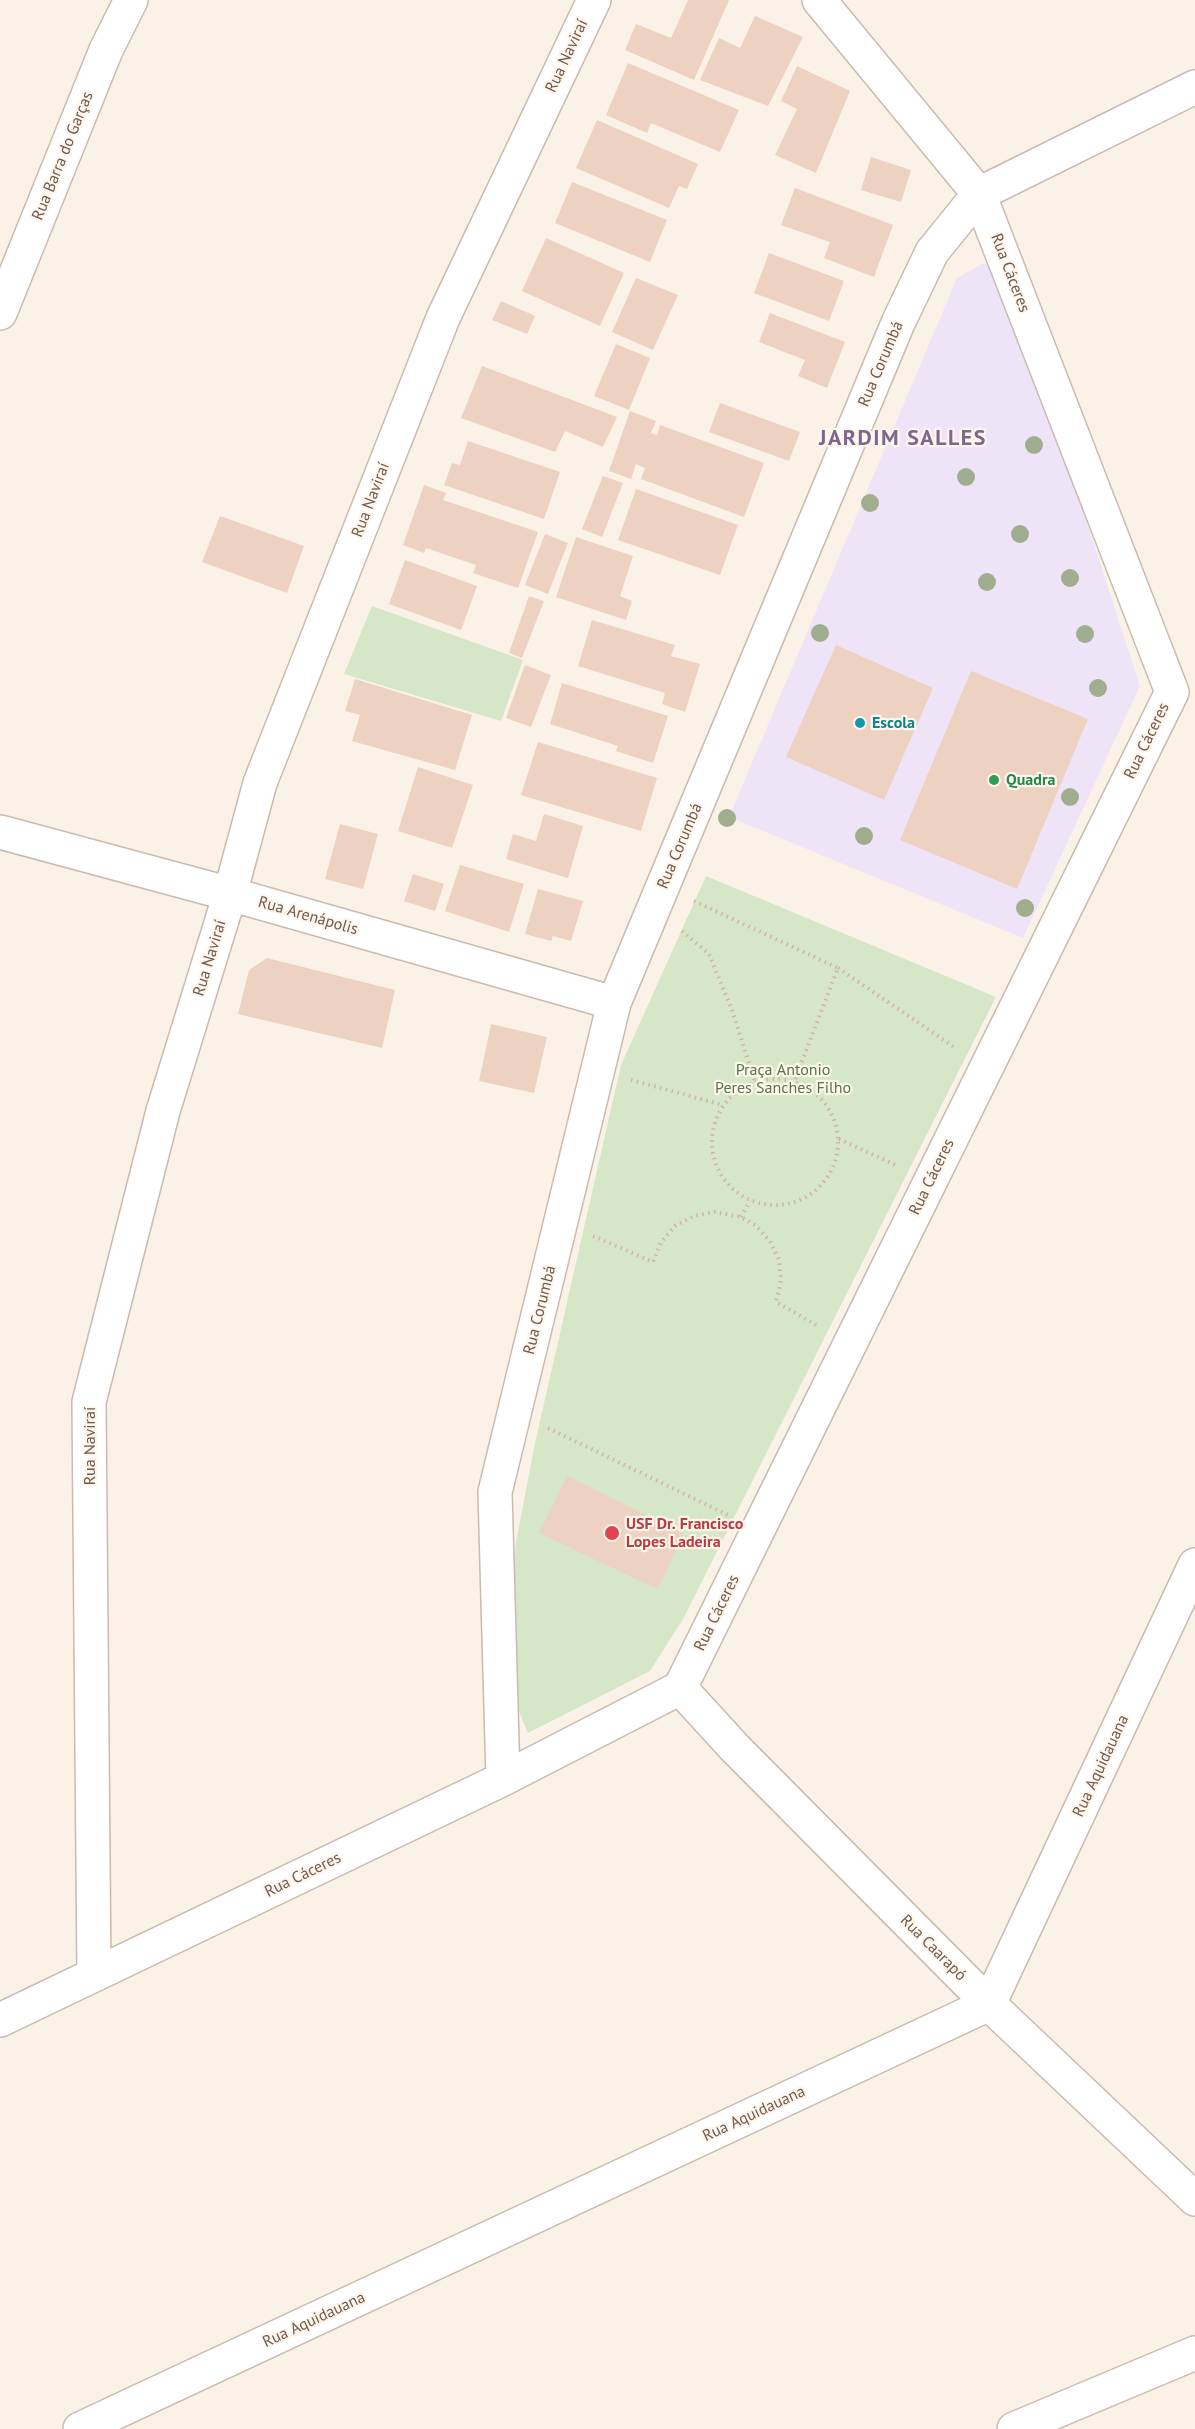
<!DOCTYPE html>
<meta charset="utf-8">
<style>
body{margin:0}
canvas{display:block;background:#faf2e7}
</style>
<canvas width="1195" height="2429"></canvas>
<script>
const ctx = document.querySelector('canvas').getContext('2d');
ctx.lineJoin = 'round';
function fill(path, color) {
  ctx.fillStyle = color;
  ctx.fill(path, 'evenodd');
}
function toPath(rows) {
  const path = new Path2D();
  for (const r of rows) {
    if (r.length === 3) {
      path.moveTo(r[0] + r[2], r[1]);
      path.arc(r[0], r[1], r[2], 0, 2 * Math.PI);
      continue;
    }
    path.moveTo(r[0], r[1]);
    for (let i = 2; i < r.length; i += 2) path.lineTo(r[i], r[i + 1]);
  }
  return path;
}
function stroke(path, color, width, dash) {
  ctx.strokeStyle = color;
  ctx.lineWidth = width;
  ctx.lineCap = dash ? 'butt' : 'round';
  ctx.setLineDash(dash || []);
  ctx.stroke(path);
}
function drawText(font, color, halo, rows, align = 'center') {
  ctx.font = font + ' "PT Sans",sans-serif';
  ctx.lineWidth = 4.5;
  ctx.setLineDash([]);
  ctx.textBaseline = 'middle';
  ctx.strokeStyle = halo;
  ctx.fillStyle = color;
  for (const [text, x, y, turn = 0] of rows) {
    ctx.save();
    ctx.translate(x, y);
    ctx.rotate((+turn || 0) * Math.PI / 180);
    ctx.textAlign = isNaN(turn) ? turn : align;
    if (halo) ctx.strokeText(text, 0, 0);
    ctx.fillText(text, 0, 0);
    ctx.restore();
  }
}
fill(toPath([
 [984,263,1004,268,1140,686,1023,938,729,817,957,278]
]), '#efe4f7');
fill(toPath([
 [372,606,523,660,501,721,344,674],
 [706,876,996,997,683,1619,650,1671,528,1733,515,1702,513,1584,516,1542,535,1443,621,1065]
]), '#d5e7c7');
fill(toPath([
 [688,0,729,0,694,80,625,50,636,24,671,38],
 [755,16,803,37,768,106,700,80,719,38,740,48],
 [628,63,739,110,720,152,651,123,647,133,606,115],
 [797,66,850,91,816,173,775,155,797,109,781,101],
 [597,120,698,164,687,189,679,186,669,208,576,168],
 [871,157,911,170,901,202,861,190],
 [572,182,667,220,650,262,555,223],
 [795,188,893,225,874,277,824,258,830,242,781,225],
 [546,238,624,273,600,326,522,291],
 [769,253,844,281,829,321,754,293],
 [636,278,678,295,653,350,612,332],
 [501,301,535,316,527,334,492,320],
 [770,313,845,342,827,388,798,376,805,360,759,342],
 [616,344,650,358,629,410,594,396],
 [482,366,617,417,603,447,565,431,555,452,461,418],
 [720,403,800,432,789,461,709,432],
 [630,411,656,421,651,433,657,435,660,425,764,463,744,517,641,479,645,468,636,464,631,479,609,471],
 [468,441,560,472,544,519,444,485,452,463,460,465],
 [603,476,623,483,602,537,582,529],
 [424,485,446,493,443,500,538,532,518,588,473,573,476,565,426,548,424,553,403,545],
 [636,489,738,525,720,575,618,540],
 [220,516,304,546,287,593,202,562],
 [545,534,568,543,548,594,525,585],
 [576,537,633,556,620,596,632,601,626,620,556,597],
 [405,560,477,586,461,630,389,604],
 [529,596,544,601,522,658,509,653],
 [592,620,675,645,671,656,700,664,685,712,662,704,665,693,578,666],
 [836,645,933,688,884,800,786,757],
 [525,665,551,675,531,727,506,718],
 [971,671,1088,719,1017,889,900,840],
 [355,679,472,715,455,770,352,741,360,715,345,711],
 [562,683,668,716,653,763,616,751,618,746,550,724],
 [538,742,657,778,641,831,521,795],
 [418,767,473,785,452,848,398,831],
 [544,814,583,826,568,878,506,859,513,834,536,841],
 [340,824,378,834,363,889,325,879],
 [460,865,524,884,509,932,445,911],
 [413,874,444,884,435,911,404,901],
 [538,889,583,901,571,941,553,936,551,941,525,934],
 [267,958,395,990,382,1048,238,1014,249,970],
 [491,1024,547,1037,534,1093,479,1081],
 [567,1476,684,1534,657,1589,539,1533]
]), '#edd1c1');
const minor = toPath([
 [0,313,106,50,131,0],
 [0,832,230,894,614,1003],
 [680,1688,734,1747,989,2004,1195,2199],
 [503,1779,495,1492,614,1003,898,323,932,252,979,194,1195,87],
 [94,1975,89,1402,163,1111,230,894,260,783,443,318,594,0],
 [0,2020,503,1779,680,1688,1172,692,979,194,819,0],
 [80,2429,989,2004,1195,1565]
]);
const secondary = toPath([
 [1014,2429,1195,2353]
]);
stroke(minor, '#cbbaae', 36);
stroke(secondary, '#cfbcaf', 36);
stroke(toPath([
 [694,901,838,968,794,1082],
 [682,931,709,954,732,1010,755,1082],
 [838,968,957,1049],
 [775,1142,63],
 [631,1080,723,1105],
 [839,1139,898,1166],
 [741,1217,750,1201],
 [593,1236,653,1262,661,1242,675,1226,694,1216,715,1212,741,1217,755,1225,770,1241,779,1260,781,1281,776,1302,820,1327],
 [548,1428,728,1515]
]), '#d2b4a5', 4, [1.5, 4.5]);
stroke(minor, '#fff', 33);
stroke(secondary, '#fff', 33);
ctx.fillStyle = '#a0ae8f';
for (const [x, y] of [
 [1034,445],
 [966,477],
 [870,503],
 [1020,534],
 [1070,578],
 [987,582],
 [820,633],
 [1085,634],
 [1098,688],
 [1070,797],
 [727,818],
 [864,836],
 [1025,908]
]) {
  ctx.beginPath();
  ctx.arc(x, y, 9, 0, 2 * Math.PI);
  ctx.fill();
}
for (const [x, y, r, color] of [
 [860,723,6,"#0f9aa8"],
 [994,780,6,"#2e9e5b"],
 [612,1533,8,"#e0444e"]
]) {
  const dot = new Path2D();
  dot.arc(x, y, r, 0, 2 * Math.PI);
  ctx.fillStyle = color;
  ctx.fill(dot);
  stroke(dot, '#fdf6ed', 2);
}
drawText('16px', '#71594e', '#fdf6ed', [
 ["Rua Naviraí",567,56,-65],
 ["Rua Barra do Garças",63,156,-68],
 ["Rua Cáceres",1010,273,69],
 ["Rua Corumbá",881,364,-67],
 ["Rua Naviraí",371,500,-69],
 ["Rua Cáceres",1147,741,-64],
 ["Rua Corumbá",680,846,-67],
 ["Rua Arenápolis",308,916,16],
 ["Rua Naviraí",210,958,-73],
 ["Rua Cáceres",932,1177,-64],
 ["Rua Corumbá",540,1310,-76],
 ["Rua Naviraí",90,1446,-90],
 ["Rua Cáceres",717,1613,-64],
 ["Rua Aquidauana",1101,1766,-65],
 ["Rua Cáceres",303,1875,-26],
 ["Rua Caarapó",933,1948,45],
 ["Rua Aquidauana",754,2114,-25],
 ["Rua Aquidauana",314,2320,-25]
]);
drawText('bold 16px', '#0d838f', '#fdf6ed', [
 ["Escola",872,723]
], 'left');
drawText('bold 16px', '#27864d', '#fdf6ed', [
 ["Quadra",1006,780]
], 'left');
drawText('16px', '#577647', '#fdf6ed', [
 ["Praça Antonio",783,1070],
 ["Peres Sanches Filho",783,1088]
]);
drawText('bold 16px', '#be3a42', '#fdf6ed', [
 ["USF Dr. Francisco",626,1524],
 ["Lopes Ladeira",626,1542]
], 'left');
ctx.letterSpacing = '1.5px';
drawText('bold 22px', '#7e668d', '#fdf6ed', [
 ["JARDIM SALLES",903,439]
]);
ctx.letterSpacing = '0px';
</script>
